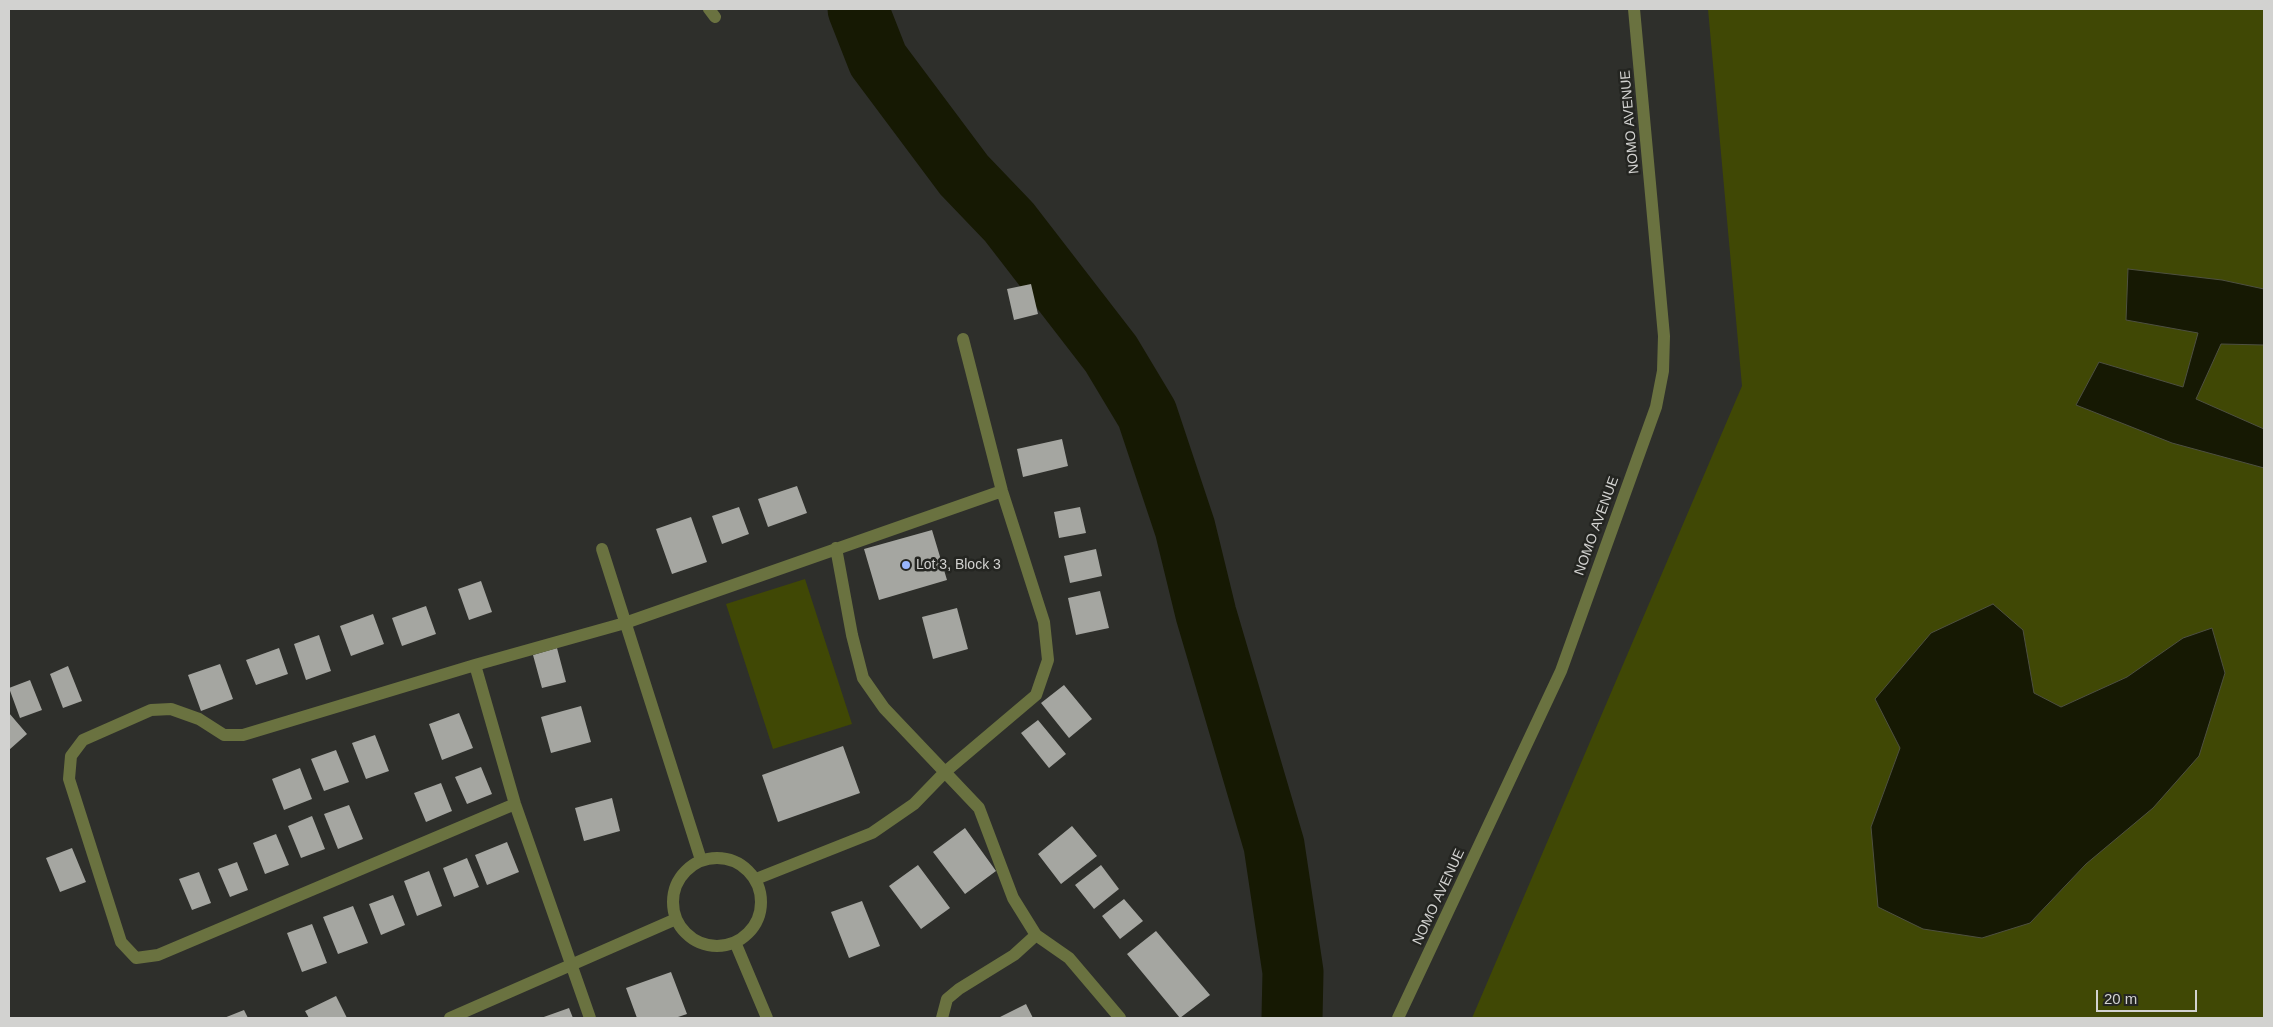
<!DOCTYPE html>
<style>
body{margin:0}
#map{position:relative;width:2273px;height:1027px;overflow:hidden;background:#2e2f2b;font-family:Helvetica,sans-serif}
canvas{display:block}
.frame{position:absolute;inset:0;border:10px solid #d2d2d0;pointer-events:none}
.scale{position:absolute;left:2096px;top:990px;width:101px;height:22px;box-sizing:border-box;border:2px solid #d2d2d0;border-top:0;padding-left:6px;font-size:15px;line-height:18px;white-space:nowrap;color:#d2d2d0;-webkit-text-stroke:4px #242521;paint-order:stroke}
</style>
<div id="map">
<canvas width="2273" height="1027"></canvas>
<div class="frame"></div>
<div class="scale">20 m</div>
</div>
<script>
const ctx = document.querySelector('canvas').getContext('2d');
ctx.lineJoin = 'round';
function fill(path, color) {
  ctx.fillStyle = color;
  ctx.fill(path, 'evenodd');
}
function toPath(rows) {
  const path = new Path2D();
  for (const r of rows) {
    if (r.length === 3) {
      path.moveTo(r[0] + r[2], r[1]);
      path.arc(r[0], r[1], r[2], 0, 2 * Math.PI);
      continue;
    }
    path.moveTo(r[0], r[1]);
    for (let i = 2; i < r.length; i += 2) path.lineTo(r[i], r[i + 1]);
  }
  return path;
}
function stroke(path, color, width, dash) {
  ctx.strokeStyle = color;
  ctx.lineWidth = width;
  ctx.lineCap = dash ? 'butt' : 'round';
  ctx.setLineDash(dash || []);
  ctx.stroke(path);
}
function drawText(font, color, halo, rows, align = 'center') {
  ctx.font = font + ' Helvetica,sans-serif';
  ctx.lineWidth = 5;
  ctx.setLineDash([]);
  ctx.textBaseline = 'middle';
  ctx.strokeStyle = halo;
  ctx.fillStyle = color;
  for (const [text, x, y, turn = 0] of rows) {
    ctx.save();
    ctx.translate(x, y);
    ctx.rotate((+turn || 0) * Math.PI / 180);
    ctx.textAlign = isNaN(turn) ? turn : align;
    if (halo) ctx.strokeText(text, 0, 0);
    ctx.fillText(text, 0, 0);
    ctx.restore();
  }
}
fill(toPath([
 [1708,9,2264,9,2264,289,2222,280,2126,320,2198,333,2183,387,2099,362,2076,405,2172,443,2264,468,2264,1018,1472,1018,1742,386],
 [2211,628,2225,673,2086,864,2030,923,1871,827,1900,748,2023,630,2034,693,2061,707,2127,677,2183,638],
 [2221,344,2264,345,2264,429,2195,399],
 [805,579,852,724,773,749,726,604]
]), '#404805');
const water = toPath([
 [2128,269,2222,280,2264,289,2264,345,2221,344,2196,399,2264,429,2264,468,2172,443,2076,405,2099,362,2183,387,2198,333,2126,320,2128,269],
 [1993,604,2023,630,2034,693,2061,707,2127,677,2183,638,2212,628,2225,673,2199,756,2153,808,2086,864,2030,923,1982,938,1923,929,1878,907,1871,827,1900,748,1875,699,1931,633,1993,604]
]);
fill(water, '#161903');
stroke(water, '#4e5040', 1);
stroke(toPath([
 [858,9,878,60,964,175,1009,222,1111,354,1147,414,1185,528,1206,614,1274,845,1293,972,1292,1018]
]), '#161903', 61);
fill(toPath([
 [1031,284,1038,314,1014,320,1007,289],
 [1062,439,1068,466,1023,477,1017,449],
 [797,486,807,513,768,527,758,499],
 [739,507,749,534,722,544,712,516],
 [1080,507,1086,533,1059,538,1054,512],
 [691,517,707,562,672,574,656,529],
 [932,530,947,580,879,600,864,549],
 [1096,549,1102,576,1070,583,1064,556],
 [481,581,492,612,469,620,458,589],
 [1100,591,1109,628,1076,635,1068,598],
 [426,606,436,634,402,646,392,618],
 [957,608,968,649,933,659,922,617],
 [373,614,384,644,351,656,340,626],
 [319,635,331,671,306,680,294,644],
 [279,648,288,674,256,685,246,660],
 [557,648,566,682,542,688,533,655],
 [220,664,233,699,201,711,188,675],
 [68,666,82,701,63,708,50,674],
 [30,680,42,710,20,718,9,688],
 [1064,685,1092,719,1069,738,1041,703],
 [581,706,591,742,551,753,541,717],
 [9,713,27,734,9,750],
 [459,713,473,748,442,760,429,724],
 [1038,720,1066,754,1049,768,1021,733],
 [375,735,389,771,366,779,352,743],
 [843,746,860,793,778,822,762,775],
 [336,750,349,782,324,791,311,759],
 [481,767,492,794,467,804,455,777],
 [300,768,312,799,284,810,272,779],
 [441,783,452,811,426,822,414,793],
 [612,798,620,831,584,841,575,808],
 [349,805,363,839,338,849,324,814],
 [312,816,325,849,301,858,288,826],
 [1072,826,1097,856,1061,884,1038,854],
 [965,828,996,871,965,894,933,852],
 [276,834,289,865,265,874,253,843],
 [507,842,519,872,487,885,475,855],
 [72,848,86,882,60,892,46,858],
 [467,858,479,887,454,897,443,868],
 [237,862,248,890,230,897,218,869],
 [918,865,950,908,921,929,889,886],
 [1101,865,1119,889,1094,909,1075,885],
 [429,871,442,906,417,916,404,881],
 [199,872,211,903,192,910,179,879],
 [393,895,405,925,381,935,369,904],
 [1124,899,1143,921,1120,939,1102,916],
 [862,901,880,946,849,958,831,912],
 [353,906,368,943,338,954,323,917],
 [312,924,327,963,302,972,287,933],
 [1156,931,1210,995,1180,1018,1127,954],
 [671,972,687,1014,675,1018,637,1018,626,988],
 [336,996,347,1018,309,1018,305,1011],
 [1026,1004,1033,1018,998,1018],
 [569,1008,573,1018,541,1018],
 [244,1010,248,1018,224,1018]
]), '#a5a6a1');
stroke(toPath([
 [709,9,715,17],
 [836,548,852,635,863,678,884,708,979,808,1013,898,1036,935,1069,958,1120,1018],
 [602,549,701,860],
 [475,665,515,804,590,1018],
 [515,804,158,955,136,958,121,942,69,779,71,756,83,740,151,710,171,709,199,719,224,735,243,735,475,665,625,623,1002,491],
 [717,902,44],
 [756,879,872,833,914,804,945,772,1036,695,1048,660,1044,622,1002,491,963,339],
 [735,942,767,1018],
 [450,1018,676,919],
 [942,1018,947,999,959,989,1014,955,1036,935],
 [1398,1018,1561,671,1656,407,1663,371,1664,336,1634,9]
]), '#6a7240', 12);
for (const [x, y, r, color] of [
 [906,565,5,"#98b6fd"]
]) {
  const dot = new Path2D();
  dot.arc(x, y, r, 0, 2 * Math.PI);
  ctx.fillStyle = color;
  ctx.fill(dot);
  stroke(dot, '#242521', 2);
}
drawText('14px', '#d2d2d0', '#242521', [
 ["NOMO AVENUE",1630,122,-95],
 ["NOMO AVENUE",1597,526,-70],
 ["NOMO AVENUE",1439,897,-65]
]);
drawText('14px', '#d2d2d0', '#242521', [
 ["Lot 3, Block 3",916,565]
], 'left');
</script>
